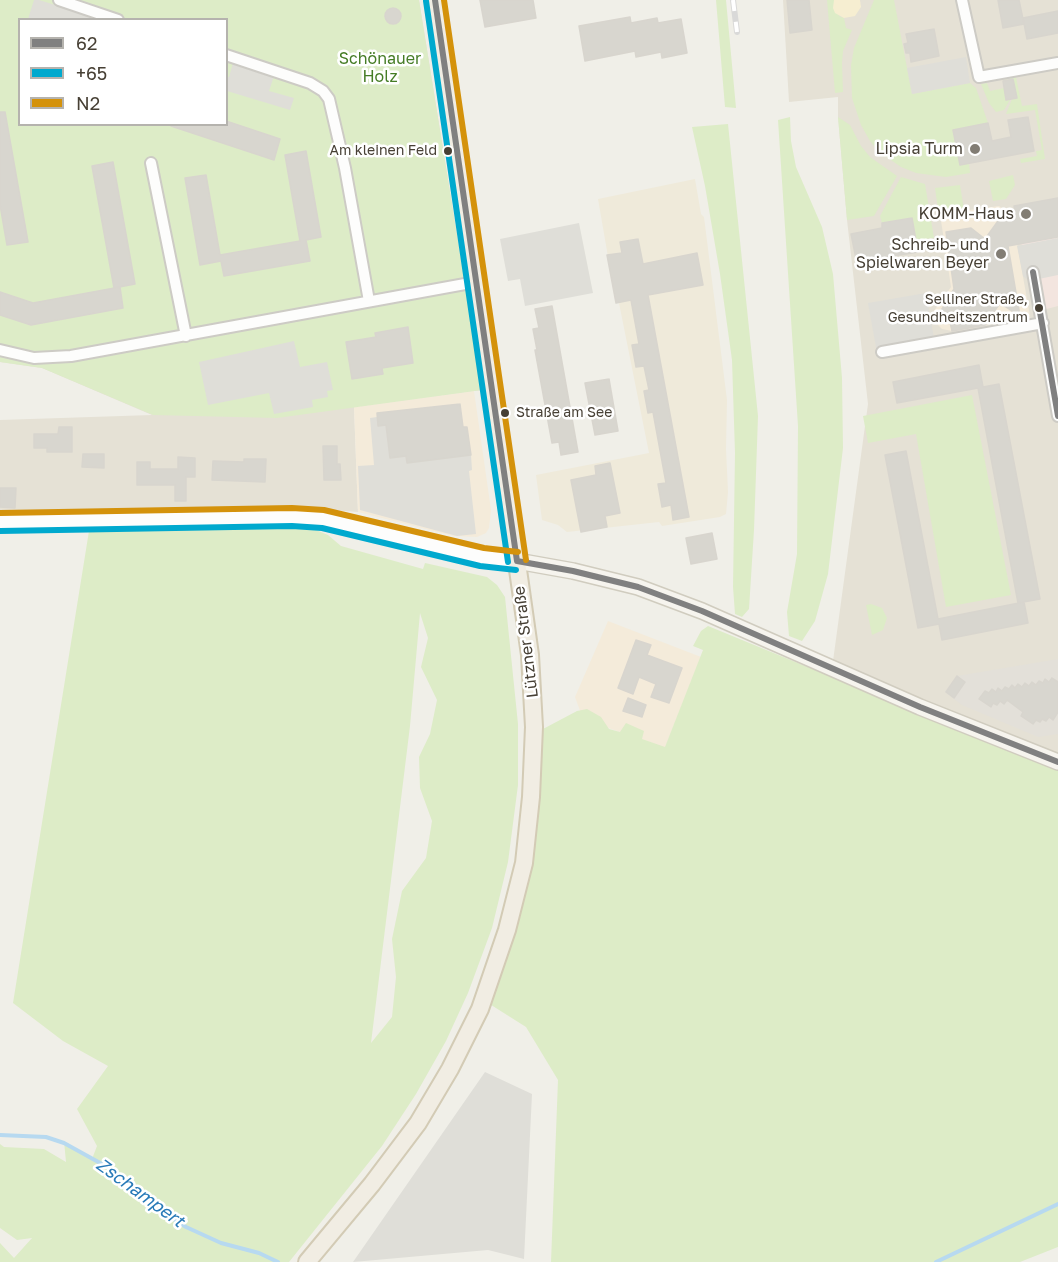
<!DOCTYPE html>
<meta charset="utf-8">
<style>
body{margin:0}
#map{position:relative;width:1058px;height:1262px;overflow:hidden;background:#f0efe8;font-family:"Golos Text",sans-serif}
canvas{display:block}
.legend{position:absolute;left:18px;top:18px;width:210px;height:108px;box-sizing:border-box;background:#fff;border:2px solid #b5b3ae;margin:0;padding:8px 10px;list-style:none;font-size:18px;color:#474035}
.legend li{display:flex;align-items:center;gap:12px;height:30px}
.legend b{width:30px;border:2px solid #b5b3ae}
</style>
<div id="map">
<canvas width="1058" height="1262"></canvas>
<ul class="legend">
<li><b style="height:8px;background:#808080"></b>62</li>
<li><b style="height:8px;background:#00a9ce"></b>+65</li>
<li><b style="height:8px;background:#d4920b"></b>N2</li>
</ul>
</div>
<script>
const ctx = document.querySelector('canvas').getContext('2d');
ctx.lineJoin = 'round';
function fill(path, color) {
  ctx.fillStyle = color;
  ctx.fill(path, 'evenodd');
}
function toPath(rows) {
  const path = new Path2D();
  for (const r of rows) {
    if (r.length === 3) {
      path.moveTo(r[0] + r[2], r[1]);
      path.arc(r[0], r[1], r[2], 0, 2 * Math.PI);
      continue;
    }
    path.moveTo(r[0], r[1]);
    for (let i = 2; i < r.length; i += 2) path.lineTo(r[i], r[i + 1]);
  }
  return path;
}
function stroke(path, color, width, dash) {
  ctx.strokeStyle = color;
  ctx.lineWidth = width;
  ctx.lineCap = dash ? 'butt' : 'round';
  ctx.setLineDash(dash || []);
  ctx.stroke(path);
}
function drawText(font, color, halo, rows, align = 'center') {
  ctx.font = font + ' "Golos Text",sans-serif';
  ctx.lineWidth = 5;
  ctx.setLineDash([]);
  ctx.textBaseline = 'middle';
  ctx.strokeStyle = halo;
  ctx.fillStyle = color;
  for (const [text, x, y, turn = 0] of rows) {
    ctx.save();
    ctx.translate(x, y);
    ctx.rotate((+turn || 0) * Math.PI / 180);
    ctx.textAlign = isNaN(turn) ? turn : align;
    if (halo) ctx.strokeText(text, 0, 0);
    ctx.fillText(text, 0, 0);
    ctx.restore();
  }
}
fill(toPath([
 [0,0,419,0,482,390,354,407,358,512,308,508,31,514,0,513,0,420,152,415,42,368,0,362],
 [20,20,226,20,226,124,20,124],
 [783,0,1058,0,1058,761,833,661,868,404,847,220,838,117,838,97,789,102]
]), '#e5e1d5');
fill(toPath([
 [999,206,1012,215,1030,316,952,331,942,329,938,325,934,311,951,287,940,214],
 [474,391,491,510,489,528,486,533,477,537,454,536,358,512,354,407],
 [608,621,701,657,665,748,583,719,575,697]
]), '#f4ebda');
fill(toPath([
 [1058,659,1058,734,1038,737,962,705,945,692,957,676]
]), '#e3e0d9');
fill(toPath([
 [695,179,701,214,704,217,727,400,726,449,728,492,726,514,720,517,662,526,659,522,567,532,558,525,542,520,536,475,649,453,619,303,616,303,598,199]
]), '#efeada');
fill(toPath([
 [1058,198,1058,306,1035,312,1014,206]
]), '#f3e5df');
fill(toPath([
 [0,0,419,0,482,390,277,418,153,415,42,368,0,362],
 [20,20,226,20,226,124,20,124],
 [716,0,726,0,736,108,725,107],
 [827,0,834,0,839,16,844,18,846,28,852,30,843,51,842,63,843,92,835,93],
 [874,0,894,0,912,94,970,83,976,88,988,123,953,130,960,164,969,163,970,173,946,177,916,173,901,167,878,151,870,141,861,125,852,98,851,65,854,48],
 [1016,77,1022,106,1037,104,1045,159,1021,163,1020,159,1037,156,1036,151,1042,150,1035,110,1006,114,1012,99,1016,98,1013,79,1002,80],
 [987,83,990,91,1004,88,1006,100,1010,100,1004,110,996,112,989,103,981,84],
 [790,117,791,141,796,167,822,227,833,274,842,378,843,448,828,574,815,621,802,641,789,636,787,612,797,554,798,426,778,120],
 [838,117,850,125,861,146,870,157,897,176,874,216,847,220],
 [728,124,758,416,754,530,749,609,742,617,735,614,733,587,735,453,732,360,720,274,705,186,692,127],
 [1013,175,1015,185,1006,199,993,201,989,181],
 [901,177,925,184,934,238,916,240,911,218,882,223,880,216],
 [960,185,964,210,949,213,938,209,935,188],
 [972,395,1011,595,946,607,916,434,868,443,863,416],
 [272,525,309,527,328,535,341,546,423,569,425,563,487,577,497,585,505,597,518,724,518,785,508,862,492,928,468,993,446,1041,416,1094,382,1146,289,1262,0,1262,0,1243,14,1258,32,1238,17,1240,0,1228,0,1144,4,1147,44,1149,66,1162,64,1141,92,1159,97,1146,77,1109,108,1066,63,1041,13,1003,89,531],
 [420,613,428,638,421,667,437,700,430,734,419,757,420,788,432,821,426,858,402,891,392,939,396,977,392,1017,371,1043,410,726],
 [871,604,882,608,887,618,883,630,872,635,866,605],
 [708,626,1058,770,1058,1247,1020,1262,551,1262,558,1080,526,1027,488,1003,537,798,543,729,577,711,587,709,601,717,609,729,620,732,626,723,644,731,642,739,665,747,703,650,693,646,701,631]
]), '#ddecc7');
fill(toPath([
 [834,0,860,0,861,7,855,16,844,18,835,13,833,8]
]), '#f6eed1');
fill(toPath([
 [34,0,39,0,101,19,31,20,28,19],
 [966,57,970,83,912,94,907,68],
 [233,63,274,76,269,91,294,98,290,110,227,91,227,77,229,77],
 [579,223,593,293,525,306,520,279,508,281,500,239],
 [1058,238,1058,275,1029,281,1023,276,1017,246],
 [926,293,935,344,971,341,878,358,868,303],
 [294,341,300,367,327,362,333,390,327,391,328,397,312,400,313,407,274,414,269,393,208,405,199,362],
 [377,417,378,426,386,425,390,458,406,456,408,462,471,455,472,470,469,471,476,534,457,536,360,510,358,466,374,465,370,418],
 [485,1072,532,1094,524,1259,488,1250,353,1262]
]), '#dfded8');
stroke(toPath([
 [0,1135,46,1137,64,1143,111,1169,139,1197,186,1227,221,1243,259,1253,278,1262],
 [936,1262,1058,1204]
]), '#b7d9f0', 4);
const building = toPath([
 [480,0,533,0,536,18,485,27,480,0],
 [787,0,809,0,812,30,790,33,787,0],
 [998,0,1019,0,1024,24,1003,28,998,0],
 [393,16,8],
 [1058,11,1058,33,1027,39,1023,18,1058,11],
 [630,17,631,23,657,18,658,23,681,19,687,53,662,58,661,52,636,57,635,51,585,61,579,26,630,17],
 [934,29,939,56,911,62,910,53,906,53,904,44,908,43,906,34,934,29],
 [1013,79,1017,98,1006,100,1003,81,1013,79],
 [0,112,5,112,28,242,7,245,0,205,0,112],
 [1028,117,1034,151,960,165,953,130,988,123,992,141,1011,137,1008,120,1028,117],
 [226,121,280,139,274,160,171,126,172,124,226,124,226,121],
 [306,151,321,237,306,240,310,261,224,276,221,261,200,265,185,178,206,175,220,255,300,241,285,155,306,151],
 [113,162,135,284,114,288,92,166,113,162],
 [1058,198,1058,237,1008,246,1020,316,1000,303,985,325,952,331,950,322,939,314,954,289,946,232,971,228,985,239,998,221,1016,219,1014,206,1058,198],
 [912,218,918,252,887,257,888,262,858,268,851,234,882,228,882,223,912,218],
 [638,239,643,264,697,253,703,285,648,295,689,517,673,520,671,505,662,507,658,484,666,483,653,412,648,413,644,391,649,390,644,366,636,367,632,345,639,344,631,300,616,303,607,255,622,253,620,242,638,239],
 [120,287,123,308,31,325,0,315,0,292,33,303,120,287],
 [552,306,578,452,561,455,559,442,552,443,535,350,537,350,533,329,539,328,535,309,552,306],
 [408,327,413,363,382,368,383,374,352,379,346,342,376,337,375,333,408,327],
 [979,365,983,387,999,384,1040,599,1018,603,978,388,897,403,893,382,979,365],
 [609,379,618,431,595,435,585,383,609,379],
 [460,404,463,427,467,427,471,455,407,463,406,456,390,458,386,425,378,426,377,413,460,404],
 [59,427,72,427,72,452,47,452,47,448,34,448,34,434,58,434,59,427],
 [323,446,337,446,337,464,340,464,341,480,324,480,323,446],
 [906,451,938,619,1024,602,1028,623,942,640,939,624,918,628,885,455,906,451],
 [83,454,104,454,104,468,82,467,83,454],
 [178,457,195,458,195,477,186,477,186,501,175,501,175,485,137,485,137,462,150,462,150,469,178,469,178,457],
 [244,459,266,459,265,482,212,480,213,461,244,462,244,459],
 [610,463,620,513,605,516,607,527,581,532,571,480,596,475,595,466,610,463],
 [0,488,16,488,15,508,0,507,0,488],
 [712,533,717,559,691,564,686,538,712,533],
 [636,640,651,645,647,655,682,668,669,703,651,697,656,684,639,677,633,694,618,688,636,640],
 [957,676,965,682,954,698,946,692,957,676],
 [1052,678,1058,682,1058,712,1053,720,1049,717,1046,721,1042,719,1040,722,1036,720,1033,724,1021,716,1023,712,1007,700,1004,704,1000,701,997,705,993,703,991,707,979,699,985,691,989,693,992,689,996,692,998,688,1002,691,1005,687,1009,689,1012,685,1015,688,1018,684,1022,687,1025,683,1029,686,1032,682,1036,685,1039,681,1043,683,1045,679,1049,682,1052,678],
 [628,698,646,705,642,717,623,711,628,698]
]);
fill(building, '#d8d6cf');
stroke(building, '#d8d5ce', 1.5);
const minor = toPath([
 [59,0,118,20],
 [962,0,979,77,1058,63],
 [226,55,310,83,323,91,329,99,345,168,369,301],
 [151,163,186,336],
 [1033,272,1058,416],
 [0,350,34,358,71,356,476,282],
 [882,352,1043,323]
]);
const tertiary = toPath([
 [0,522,292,517,323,519,482,557,517,561]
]);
const secondary = toPath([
 [517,561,573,571,638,587,702,611,920,707,1058,762]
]);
const primary = toPath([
 [307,1262,372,1184,418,1123,450,1069,480,1009,507,930,524,863,531,797,534,727,530,655,491,378,435,0]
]);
stroke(minor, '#cdcbc5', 14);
stroke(tertiary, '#cdcbc5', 16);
stroke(secondary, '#d0ccbf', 18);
stroke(primary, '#d3cbb5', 20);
stroke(minor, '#fdfdfc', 10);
stroke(tertiary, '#fdfdfc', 14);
stroke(secondary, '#f6f4ee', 15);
stroke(primary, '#f1ede3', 16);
const rail = toPath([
 [733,0,737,32]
]);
stroke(rail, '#d9d9d8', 6);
stroke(rail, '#fff', 4, [11]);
stroke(toPath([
 [435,0,517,561],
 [1033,272,1058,416],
 [517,561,573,571,638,587,702,611,920,707,1058,762]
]), '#808080', 6);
stroke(toPath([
 [426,1,508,562],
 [0,531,292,526,322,528,480,566,516,570]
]), '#00a9ce', 6);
stroke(toPath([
 [444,0,526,560],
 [0,513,292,508,324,510,484,548,518,552]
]), '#d4920b', 6);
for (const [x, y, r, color] of [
 [975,149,6,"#827d74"],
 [448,151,5,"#474035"],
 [1026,214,6,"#827d74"],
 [1001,254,6,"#827d74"],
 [1039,308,5,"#474035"],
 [505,413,5,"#474035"]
]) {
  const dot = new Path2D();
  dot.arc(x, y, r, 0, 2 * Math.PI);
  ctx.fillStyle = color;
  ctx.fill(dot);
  stroke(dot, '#fff', 2);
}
drawText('14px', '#474035', '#fff', [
 ["Am kleinen Feld",437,151],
 ["Selliner Straße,",1028,300],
 ["Gesundheitszentrum",1028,318],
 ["Straße am See",516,413,"left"]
], 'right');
drawText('16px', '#457c25', '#fff', [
 ["Schönauer",380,59],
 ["Holz",380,77]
]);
drawText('16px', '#474035', '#fff', [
 ["Lipsia Turm",963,149],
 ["KOMM-Haus",1014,214],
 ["Schreib- und",989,245],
 ["Spielwaren Beyer",989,263]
], 'right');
drawText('16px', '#474035', '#fff', [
 ["Lützner Straße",526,642,-97]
]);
drawText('italic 18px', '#287ab8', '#fff', [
 ["Zschampert",140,1193,36]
]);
</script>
